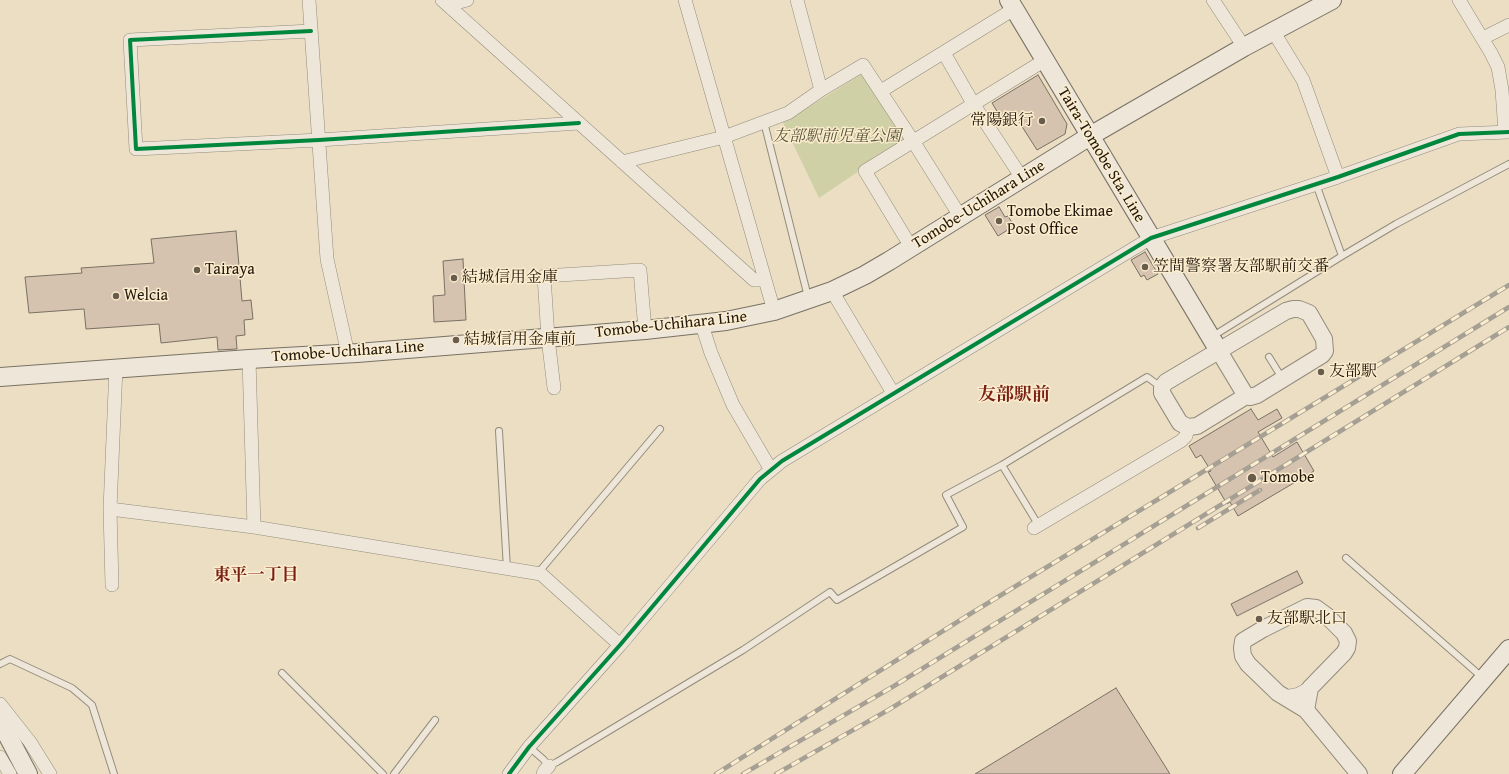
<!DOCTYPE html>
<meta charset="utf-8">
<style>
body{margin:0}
canvas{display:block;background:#ebdec3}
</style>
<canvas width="1509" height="774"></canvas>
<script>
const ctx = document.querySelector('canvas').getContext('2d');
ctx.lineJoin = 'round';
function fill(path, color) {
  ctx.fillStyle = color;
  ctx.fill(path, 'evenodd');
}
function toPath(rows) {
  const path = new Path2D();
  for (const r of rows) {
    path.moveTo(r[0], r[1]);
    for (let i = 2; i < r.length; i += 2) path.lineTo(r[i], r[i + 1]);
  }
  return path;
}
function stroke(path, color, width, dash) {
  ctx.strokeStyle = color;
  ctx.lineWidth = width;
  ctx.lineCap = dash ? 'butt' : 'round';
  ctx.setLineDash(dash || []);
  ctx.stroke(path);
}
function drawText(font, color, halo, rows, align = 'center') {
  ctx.font = font + ' "Gentium Book Plus","Noto Serif JP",serif';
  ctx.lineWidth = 3;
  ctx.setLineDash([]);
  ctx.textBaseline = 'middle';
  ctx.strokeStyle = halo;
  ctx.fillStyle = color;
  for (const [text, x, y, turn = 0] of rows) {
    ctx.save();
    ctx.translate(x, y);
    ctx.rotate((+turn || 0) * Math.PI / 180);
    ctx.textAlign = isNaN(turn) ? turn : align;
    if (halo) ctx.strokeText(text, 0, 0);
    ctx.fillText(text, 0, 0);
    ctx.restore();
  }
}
fill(toPath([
 [862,74,905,140,819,198,783,123]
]), '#d0d0a7');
const building = toPath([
 [1038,75,1067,124,1065,134,1037,150,1014,114,1003,121,992,103,1038,75],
 [999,207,1005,217,1008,216,1014,226,998,236,985,215,999,207],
 [236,231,242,301,251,300,253,319,244,320,245,335,236,336,237,349,218,350,217,337,161,343,159,324,86,329,84,309,29,313,25,277,82,273,81,268,154,263,151,239,236,231],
 [1145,252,1158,274,1147,280,1144,275,1141,277,1131,260,1145,252],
 [463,259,466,320,434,322,433,296,445,295,443,261,463,259],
 [1251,409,1258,420,1277,409,1282,418,1258,432,1273,457,1297,442,1314,471,1238,516,1230,502,1227,504,1208,472,1211,471,1201,455,1196,458,1189,446,1251,409],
 [1297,571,1303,583,1237,616,1231,604,1297,571],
 [1116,688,1170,774,975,774,1116,688]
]);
fill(building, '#d5c2af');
stroke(building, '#797163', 1);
const service = toPath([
 [764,122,808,297],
 [1316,184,1342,256],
 [1213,336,1342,256,1396,224,1509,164],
 [1269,357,1282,378],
 [499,431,507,569],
 [1039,526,1002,465,1147,377,1161,387],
 [1346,558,1483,678],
 [538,573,660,429],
 [0,664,10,659,72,688,92,705,114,774],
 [282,673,383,774],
 [529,747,543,759,549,766,557,762,743,650,830,592,837,600,963,527,946,495,1002,465],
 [394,774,435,720]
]);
const minor = toPath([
 [309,0,327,259,348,354],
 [442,0,754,280,764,280],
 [685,0,774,311],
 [797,0,821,90],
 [1213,0,1244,47],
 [1459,0,1491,53,1498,67,1502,90,1505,132],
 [448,5,467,0],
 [311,31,130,40,136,149,319,140,579,123],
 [1273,31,1303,80,1338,177],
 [1483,38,1509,25],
 [944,53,974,105,1022,178],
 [881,91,1014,9],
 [622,162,724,137,788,113,821,90,863,65,913,141,960,216],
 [911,247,865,171,1045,60],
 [832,291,893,393],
 [702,325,711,353,733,405,771,470],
 [249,359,254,527],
 [554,388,548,338,544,276,640,270,645,330],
 [110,509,254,527,541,574,620,645],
 [1034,528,1181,441,1186,436,1188,427],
 [112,585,110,509,116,367],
 [1284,697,1299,694,1310,688],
 [0,704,30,742,50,774],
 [0,757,10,774],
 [509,774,529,747,620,645,760,479,782,461,1151,238,1338,177,1459,134,1509,132],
 [543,774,545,770,549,766]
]);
const tertiary = toPath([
 [1293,309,1299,309,1309,313,1324,339,1325,351,1322,355,1257,395,1250,397,1246,396,1197,426,1188,427,1180,423,1162,393,1162,387,1166,382,1286,311,1293,309],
 [1219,351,1246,396],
 [1306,710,1310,688,1344,653,1347,648,1348,641,1344,633,1327,616,1316,608,1307,607,1263,629,1243,641,1242,648,1243,656,1248,664,1278,693,1306,710,1359,774]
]);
const secondary = toPath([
 [1009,0,1219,351],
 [0,377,249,359,357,353,645,330,726,321,774,311,832,291,865,275,889,261,1090,136,1244,47,1332,0],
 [0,721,28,774],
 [1402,774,1509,649]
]);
stroke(service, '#948c7c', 8);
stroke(minor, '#948c7c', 14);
stroke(tertiary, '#948c7c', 18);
stroke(secondary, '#797163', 20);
stroke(service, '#ede6d9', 6);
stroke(minor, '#ede6d9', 13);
stroke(tertiary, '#ede6d9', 16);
stroke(secondary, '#ede6d9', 18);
const rail = toPath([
 [1198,528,1260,490],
 [716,774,970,614,1509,285],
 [743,774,894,686,1509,307],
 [776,774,890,709,1509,327]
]);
stroke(rail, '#a59f94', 4.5);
stroke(rail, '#fcedce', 3, [9]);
stroke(toPath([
 [311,31,130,40,136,149,319,140,579,123],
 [509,774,529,747,620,645,760,479,782,461,1151,238,1338,177,1459,134,1509,132]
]), '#00873e', 4);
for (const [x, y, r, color] of [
 [1042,121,4,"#685d4d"],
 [999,221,4,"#685d4d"],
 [1145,267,4,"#685d4d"],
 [197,270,4,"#685d4d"],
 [454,278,4,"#685d4d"],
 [116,296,4,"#685d4d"],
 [456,340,4,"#685d4d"],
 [1321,372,4,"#685d4d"],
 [1252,478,5,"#685d4d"],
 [1259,619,4,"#685d4d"]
]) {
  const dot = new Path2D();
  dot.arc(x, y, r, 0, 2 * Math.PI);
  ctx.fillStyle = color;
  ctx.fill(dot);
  stroke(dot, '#fcedce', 1.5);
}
drawText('16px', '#21180d', '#fcedce', [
 ["常陽銀行",1034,121,"right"],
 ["Tomobe Ekimae",1007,212],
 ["Post Office",1007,230],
 ["笠間警察署友部駅前交番",1153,267],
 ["Tairaya",205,270],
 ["結城信用金庫",462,278],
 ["Welcia",124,296],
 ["結城信用金庫前",464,340],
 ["友部駅",1329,372],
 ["Tomobe",1261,478],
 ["友部駅北口",1267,619]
], 'left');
drawText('italic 16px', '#57553b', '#fcedce', [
 ["友部駅前児童公園",837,137]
]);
drawText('16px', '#21180d', '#fcedce', [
 ["Taira-Tomobe Sta. Line",1101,155,59],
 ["Tomobe-Uchihara Line",979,205,-32],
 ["Tomobe-Uchihara Line",671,325,-6],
 ["Tomobe-Uchihara Line",348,352,-4]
]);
drawText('bold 17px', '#7a1f14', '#fcedce', [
 ["東平一丁目",256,576]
]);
drawText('bold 18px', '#7a1f14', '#fcedce', [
 ["友部駅前",1014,395]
]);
</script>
